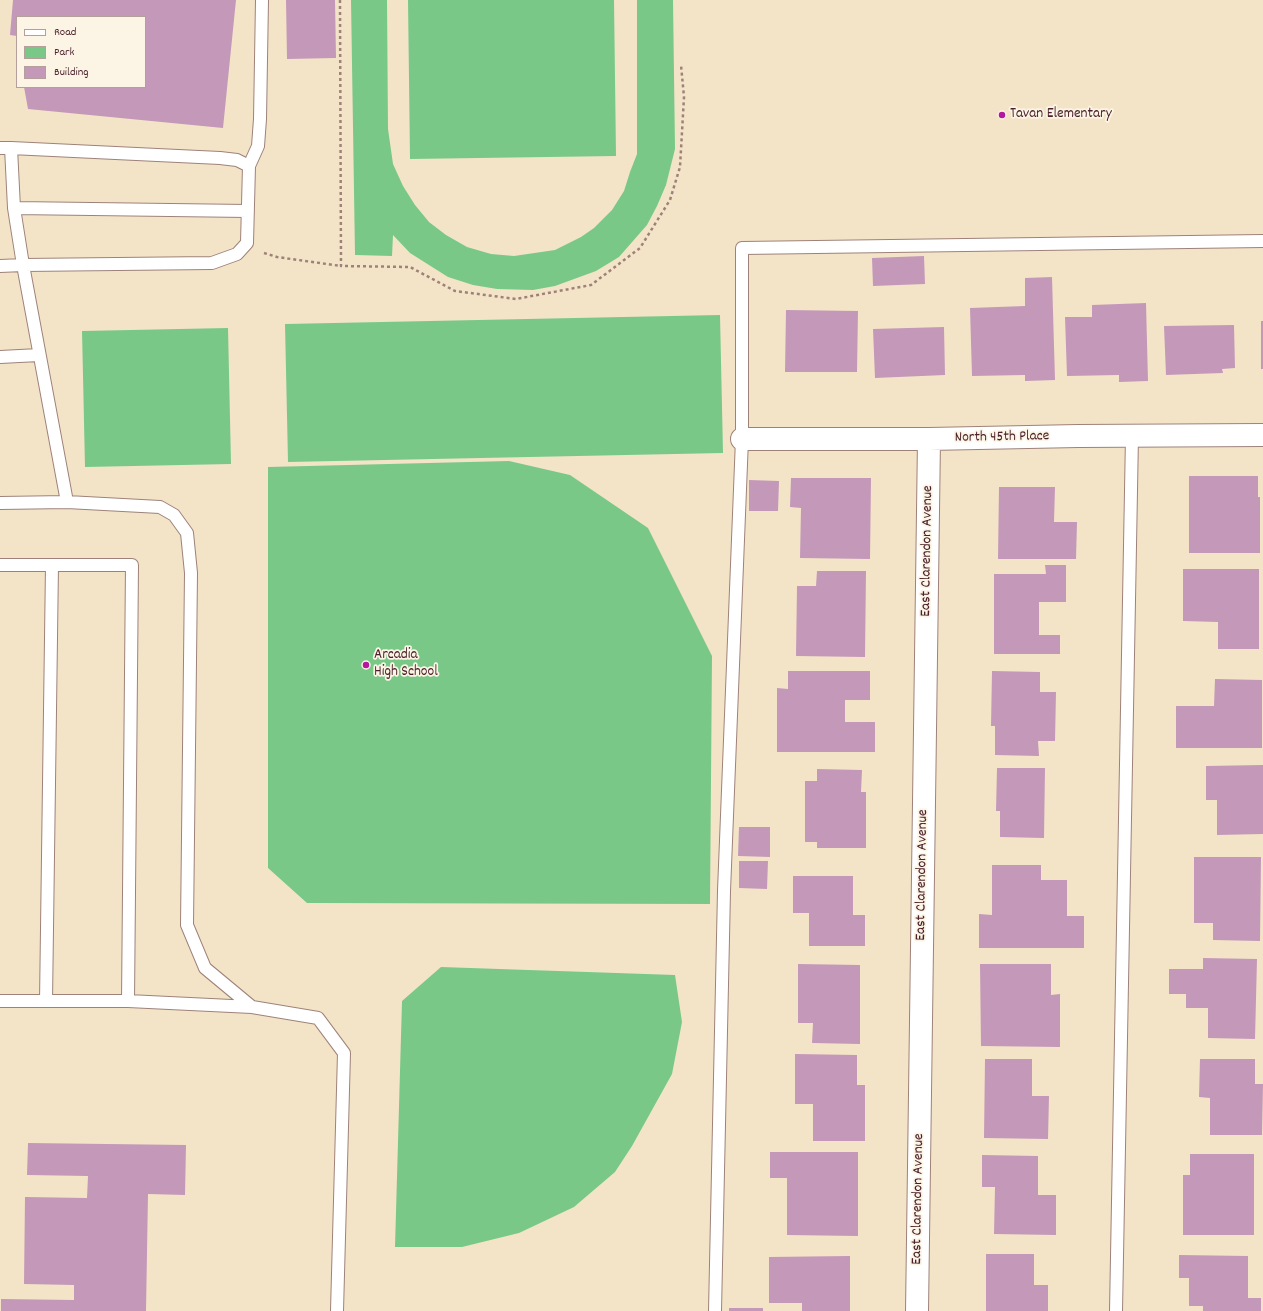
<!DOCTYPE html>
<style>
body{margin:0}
#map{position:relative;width:1263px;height:1311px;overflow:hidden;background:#f3e4c8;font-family:Dekko,sans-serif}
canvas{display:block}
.legend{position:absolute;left:16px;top:16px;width:130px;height:72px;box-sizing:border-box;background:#fcf5e5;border:1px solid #b59f9b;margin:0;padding:5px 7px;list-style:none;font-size:12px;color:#4a1f2b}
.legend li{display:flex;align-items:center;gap:8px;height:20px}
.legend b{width:20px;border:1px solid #b59f9b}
</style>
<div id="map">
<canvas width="1263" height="1311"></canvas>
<ul class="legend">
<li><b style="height:5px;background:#fff"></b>Road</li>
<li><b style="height:11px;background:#79c888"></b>Park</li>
<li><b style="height:11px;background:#c498b9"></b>Building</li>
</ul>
</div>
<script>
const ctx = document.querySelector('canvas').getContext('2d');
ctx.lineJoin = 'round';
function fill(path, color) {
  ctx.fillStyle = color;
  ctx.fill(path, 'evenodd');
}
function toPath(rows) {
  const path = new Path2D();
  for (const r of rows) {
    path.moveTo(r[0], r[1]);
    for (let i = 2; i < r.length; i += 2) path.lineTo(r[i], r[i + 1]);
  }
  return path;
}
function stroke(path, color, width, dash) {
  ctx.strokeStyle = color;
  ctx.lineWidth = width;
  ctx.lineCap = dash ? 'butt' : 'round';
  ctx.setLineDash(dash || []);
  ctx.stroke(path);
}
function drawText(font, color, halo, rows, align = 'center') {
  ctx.font = font + ' Dekko,sans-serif';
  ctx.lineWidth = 3.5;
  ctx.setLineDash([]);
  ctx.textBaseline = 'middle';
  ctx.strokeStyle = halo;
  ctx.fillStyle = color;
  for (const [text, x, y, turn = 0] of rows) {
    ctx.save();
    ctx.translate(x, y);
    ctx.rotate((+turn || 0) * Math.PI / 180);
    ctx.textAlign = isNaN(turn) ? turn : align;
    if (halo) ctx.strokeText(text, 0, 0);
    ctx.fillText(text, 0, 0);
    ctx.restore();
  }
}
fill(toPath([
 [351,0,387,0,388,129,393,164,403,186,415,205,429,222,446,235,467,247,491,254,514,256,555,250,581,237,594,228,612,210,624,191,630,172,637,154,637,0,673,0,675,149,666,185,657,206,647,225,619,257,596,271,555,286,533,290,497,289,473,285,448,277,410,253,393,235,392,256,355,255],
 [408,0,614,0,616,156,410,159],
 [720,315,723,453,288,462,285,324],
 [228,328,231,464,85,467,82,331],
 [509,461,570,475,648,528,712,656,710,904,307,903,268,868,268,467],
 [441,967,675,975,682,1022,672,1074,632,1146,615,1172,574,1207,519,1233,462,1247,395,1247,402,1001]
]), '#79c888');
fill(toPath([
 [13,0,236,0,223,128,28,109,24,87,145,87,145,17,17,17,17,36,10,35],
 [286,0,335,0,336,58,287,59],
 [924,256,925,284,873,286,872,258],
 [1052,277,1055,380,1025,381,1025,375,972,376,970,308,1025,306,1025,278],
 [1146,303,1148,381,1119,382,1119,375,1067,376,1065,317,1092,317,1092,305],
 [786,310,858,311,857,372,785,372],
 [1261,321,1263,321,1263,369,1261,369],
 [1234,325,1235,368,1222,369,1223,373,1166,375,1164,326],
 [944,327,945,375,875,378,873,329],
 [1189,476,1258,476,1258,497,1260,497,1260,553,1189,553],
 [791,478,871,478,870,559,800,558,801,508,790,507],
 [749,480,779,481,778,511,749,511],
 [999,487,1055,487,1054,522,1077,522,1076,559,998,559],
 [1045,565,1066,565,1066,602,1039,602,1039,635,1060,635,1060,654,994,654,994,574,1046,574],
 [1183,569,1259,569,1259,649,1218,649,1218,622,1183,621],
 [817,571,866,571,865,657,796,656,797,586,816,586],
 [788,671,870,671,870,700,845,700,845,722,875,722,875,752,777,752,777,688,788,689],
 [992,671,1040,672,1040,692,1056,692,1055,741,1038,741,1039,756,995,755,995,726,991,726],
 [1215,679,1262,680,1262,748,1176,748,1176,706,1214,706],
 [1263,765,1263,834,1217,835,1217,800,1206,800,1206,766],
 [997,768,1045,768,1044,838,1000,837,1000,811,996,811],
 [817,769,862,770,861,792,866,792,866,848,817,848,817,842,805,842,805,781,817,781],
 [739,827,770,827,770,857,738,856],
 [1194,857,1261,857,1260,941,1213,940,1213,923,1194,923],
 [739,861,768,861,767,889,739,888],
 [992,865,1041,865,1041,880,1067,880,1067,916,1084,916,1084,948,979,948,979,914,992,915],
 [793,876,853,876,853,915,865,915,865,946,809,946,809,913,793,913],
 [1203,958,1257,959,1255,1039,1208,1038,1208,1008,1186,1008,1186,994,1169,994,1169,969,1203,969],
 [798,964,860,965,860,1044,812,1043,813,1023,798,1023],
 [980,964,1051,964,1051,995,1060,994,1060,1047,981,1046],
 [795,1054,857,1055,857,1085,865,1085,865,1141,813,1141,813,1104,795,1104],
 [985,1059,1032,1059,1032,1096,1049,1096,1048,1139,984,1138],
 [1200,1059,1255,1059,1255,1084,1263,1084,1262,1135,1210,1135,1210,1098,1199,1097],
 [28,1143,186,1145,185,1195,148,1194,146,1311,1,1311,1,1299,74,1300,74,1285,24,1284,25,1197,87,1198,88,1176,27,1175],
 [770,1152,858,1152,858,1236,787,1235,787,1178,770,1178],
 [1190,1154,1254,1154,1254,1235,1183,1235,1183,1175,1190,1175],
 [982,1155,1038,1156,1038,1195,1056,1195,1056,1235,994,1234,995,1187,982,1187],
 [986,1254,1034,1254,1034,1285,1048,1285,1048,1311,986,1311],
 [1179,1255,1248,1256,1248,1298,1261,1298,1261,1311,1203,1311,1203,1306,1189,1306,1189,1278,1179,1278],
 [850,1256,850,1311,802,1311,802,1303,769,1303,769,1257],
 [729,1308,763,1308,763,1311,729,1311]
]), '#c498b9');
const service = toPath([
 [0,148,11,148,220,158,237,160,249,166,247,243,237,254,212,263,23,265,14,208,11,148],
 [249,166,258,146,260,119,262,0],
 [14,208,248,211],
 [0,266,23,265,67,502,160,507,174,515,187,533,191,573,187,925,205,968,252,1007,318,1018,344,1053,337,1311],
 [0,357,39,355],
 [0,503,67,502],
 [0,565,132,565,128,1001],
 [0,1001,128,1001,252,1007],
 [46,1001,52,565],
 [715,1311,724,891,742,439,742,248,1263,241],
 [1116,1311,1132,436]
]);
const minor = toPath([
 [742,439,929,439,1078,436,1263,435],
 [917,1311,929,439]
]);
stroke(service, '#9e827a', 14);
stroke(minor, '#9e827a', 24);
stroke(toPath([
 [340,0,341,266,410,267,455,291,516,299,591,285,640,248,670,200,680,167,684,97,681,65],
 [264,253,277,257,341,266]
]), '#9e827a', 2.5, [3, 3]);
stroke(service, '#fff', 12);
stroke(minor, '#fff', 22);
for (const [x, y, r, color] of [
 [1002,115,4,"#b5179e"],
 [366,665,4,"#b5179e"]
]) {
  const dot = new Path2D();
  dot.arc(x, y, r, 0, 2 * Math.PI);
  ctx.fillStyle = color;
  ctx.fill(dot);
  stroke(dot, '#fcf5e5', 1.5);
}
drawText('15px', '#4a1f2b', '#fcf5e5', [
 ["Tavan Elementary",1010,115],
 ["Arcadia",374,656],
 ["High School",374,673]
], 'left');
drawText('15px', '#4a1f2b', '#fcf5e5', [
 ["North 45th Place",1002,438,-1],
 ["East Clarendon Avenue",928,551,-89],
 ["East Clarendon Avenue",923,875,-89],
 ["East Clarendon Avenue",919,1199,-89]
]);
</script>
